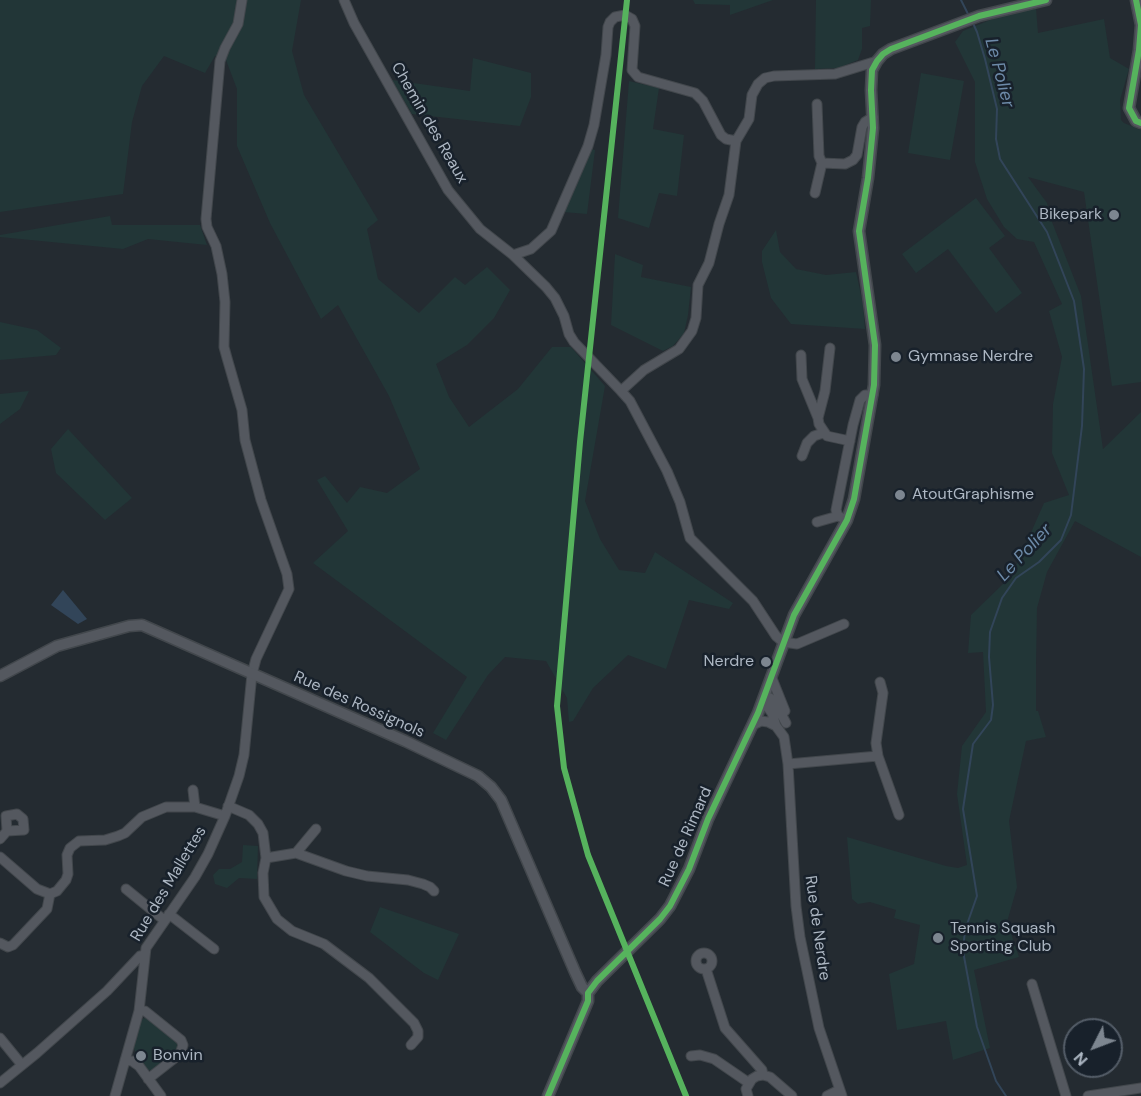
<!DOCTYPE html>
<style>
body{margin:0}
#map{position:relative;width:1141px;height:1096px;overflow:hidden;background:#242b31;font-family:"DM Sans",sans-serif}
canvas{display:block}
.north{position:absolute;left:1063px;top:1018px;width:60px;height:60px;box-sizing:border-box;background:#18212b;border:2px solid #545d68;border-radius:50%;rotate:228deg;font-size:16px;font-weight:700;line-height:24px;text-align:center;color:#adb7c3}
.north::after{content:'';display:block;margin:auto;width:21px;height:27px;background:#7d8690;clip-path:polygon(50% 0,100% 100%,50% 72%,0 100%)}
</style>
<div id="map">
<canvas width="1141" height="1096"></canvas>
<div class="north">N</div>
</div>
<script>
const ctx = document.querySelector('canvas').getContext('2d');
ctx.lineJoin = 'round';
function fill(path, color) {
  ctx.fillStyle = color;
  ctx.fill(path, 'evenodd');
}
function toPath(rows) {
  const path = new Path2D();
  for (const r of rows) {
    if (r.length === 3) {
      path.moveTo(r[0] + r[2], r[1]);
      path.arc(r[0], r[1], r[2], 0, 2 * Math.PI);
      continue;
    }
    path.moveTo(r[0], r[1]);
    for (let i = 2; i < r.length; i += 2) path.lineTo(r[i], r[i + 1]);
  }
  return path;
}
function stroke(path, color, width, dash) {
  ctx.strokeStyle = color;
  ctx.lineWidth = width;
  ctx.lineCap = dash ? 'butt' : 'round';
  ctx.setLineDash(dash || []);
  ctx.stroke(path);
}
function drawText(font, color, halo, rows, align = 'center') {
  ctx.font = font + ' "DM Sans",sans-serif';
  ctx.lineWidth = 5;
  ctx.setLineDash([]);
  ctx.textBaseline = 'middle';
  ctx.strokeStyle = halo;
  ctx.fillStyle = color;
  for (const [text, x, y, turn = 0] of rows) {
    ctx.save();
    ctx.translate(x, y);
    ctx.rotate((+turn || 0) * Math.PI / 180);
    ctx.textAlign = isNaN(turn) ? turn : align;
    if (halo) ctx.strokeText(text, 0, 0);
    ctx.fillText(text, 0, 0);
    ctx.restore();
  }
}
fill(toPath([
 [0,0,301,0,292,51,304,95,378,220,367,229,378,279,419,313,455,277,465,285,487,267,510,290,494,318,467,345,436,364,449,397,469,427,518,389,552,347,571,347,605,386,585,501,600,539,619,570,645,573,655,552,733,603,729,609,689,600,666,669,628,655,593,688,573,721,569,722,567,698,546,661,505,657,488,675,446,740,433,733,467,677,313,563,348,531,317,480,325,476,347,503,360,487,387,493,420,469,389,396,338,305,321,319,270,223,237,146,237,89,226,60,215,56,205,73,164,56,142,86,132,122,123,194,0,212],
 [693,0,773,0,730,15,730,5,695,4],
 [816,0,871,0,870,26,862,28,862,49,858,60,838,68,815,69],
 [1036,8,1038,33,1104,19,1110,58,1129,69,1120,100,1121,120,1124,123,1141,130,1141,382,1112,386,1084,192,1028,177,1047,203,1052,222,1081,296,1103,449,1141,412,1141,557,1075,521,1047,572,1037,608,1036,664,1036,711,1038,711,1046,737,1026,741,1009,821,1017,887,1007,922,1019,957,974,970,990,1048,953,1060,946,1021,897,1030,889,974,914,964,920,925,894,918,896,910,870,902,858,904,852,899,847,837,946,866,958,868,967,865,957,794,962,746,986,712,983,652,968,653,971,615,1003,584,1018,562,1044,503,1069,495,1052,453,1053,404,1062,357,1049,311,1062,304,1034,242,1017,239,1004,227,987,199,975,162,975,82,955,42,963,31,995,18],
 [473,58,531,73,531,97,520,126,412,114,392,80,470,91],
 [921,73,964,81,950,160,908,153],
 [629,81,659,88,653,129,684,135,677,196,659,193,649,228,618,218],
 [591,149,595,150,587,214,563,212],
 [976,198,1005,236,989,248,1022,293,996,313,948,249,916,273,902,254],
 [110,216,112,225,200,225,207,245,148,239,123,249,0,237,0,235],
 [776,230,780,252,796,269,826,275,856,272,863,304,865,329,791,324,771,298,762,262,762,251],
 [615,254,643,265,641,277,691,287,688,315,684,333,673,346,663,351,611,325],
 [0,322,37,330,61,348,56,355,0,360],
 [29,391,20,409,0,424,0,394],
 [68,429,132,498,105,520,56,473,51,449],
 [243,845,258,846,257,879,239,878,227,888,215,884,213,875,219,869,230,869,242,862],
 [380,907,459,934,438,980,424,973,370,932],
 [147,1017,177,1043,179,1047,177,1052,153,1070,148,1070,133,1048,140,1020]
]), '#223637');
fill(toPath([
 [63,590,87,619,78,624,51,605]
]), '#324559');
stroke(toPath([
 [961,0,969,16],
 [972,21,977,32,985,59,997,109,996,139,1000,159,1047,232,1074,301,1084,369,1082,426,1071,515,1061,540,1039,562,1016,578,1002,598,990,632,989,657,993,705,991,720,973,744,963,809,977,896,965,930,963,951,977,1027,996,1081,1006,1096]
]), '#324559', 2);
const minor = toPath([
 [344,0,354,23,448,190,480,229,513,255,546,287,555,298,564,316,569,334,574,342,621,391],
 [817,104,819,156,822,163,845,164,853,160,857,155,862,127,865,122,873,117],
 [815,193,822,163],
 [513,255,531,249,551,231,588,146,594,125,606,55,608,27,610,22,615,17,625,15,632,19,635,26,632,70,638,77,695,93,703,101,721,135,726,139,736,141],
 [830,348,825,391,818,418,819,424,827,436,850,441],
 [801,355,802,379,818,418],
 [802,456,807,443,814,436,823,433],
 [847,520,838,516,836,510,853,425,860,400,865,395,873,395],
 [817,522,838,516],
 [844,624,797,644,783,642,776,636,753,601,690,538,680,502,667,471,630,401,621,391,644,370,679,349,692,331,696,318,698,285,709,263,719,224,729,195,736,141,749,119,752,95,758,84,765,78,774,76,835,74,877,61],
 [771,676,785,711],
 [753,725,761,721,768,722,776,726,784,737,788,764,796,906,800,937,819,1028,842,1096],
 [776,726,772,713,763,701,766,698,770,698,776,704,786,723],
 [878,756,876,743,883,693,880,682],
 [788,764,878,756,899,815],
 [193,790,195,807],
 [228,806,249,815,258,824,263,833,266,858,263,873,264,897,277,919,292,931,324,944,369,978,414,1023,418,1031,418,1037,411,1045],
 [0,839,7,831,6,816,17,814,23,819,24,830,7,831],
 [296,853,316,829],
 [0,857,37,889,50,894,57,891,66,880,68,874,67,855,70,848,79,841,105,840,118,836,125,833,142,817,166,807,195,807,225,816],
 [266,858,296,853,346,871,367,876,408,880,423,884,430,887,434,891],
 [126,889,164,920],
 [169,914,214,949],
 [0,943,8,947,13,945,47,909,50,894],
 [704,961,8],
 [706,969,725,1028,762,1070,763,1075],
 [1032,984,1066,1096],
 [139,1011,145,1011,181,1040,183,1045,180,1054,148,1079],
 [0,1038,22,1065],
 [691,1056,700,1055,714,1059,749,1083],
 [125,1060,132,1061,139,1066,161,1096],
 [0,1083,37,1053,107,991,140,956,145,955],
 [115,1096,139,1011,146,948,195,877,208,854,225,816,239,776,244,755,252,674,256,659,289,589,287,574,261,500,245,440,242,410,227,358,224,347,225,302,222,274,216,246,207,227,206,219,220,61,225,48,238,24,242,0],
 [748,1096,746,1089,752,1079,757,1076,763,1075,770,1077,792,1096],
 [827,1096,839,1090],
 [1088,1096,1141,1088]
]);
const tertiary = toPath([
 [1136,0,1141,25,1139,50,1129,108,1136,121,1141,123],
 [0,676,57,646,129,626,142,625,405,741,478,776,491,787,501,800,575,972,582,987,588,993],
 [548,1096,588,1001,588,993,597,981,660,919,670,906,689,869,708,819,758,713,794,615,847,520,854,499,874,385,875,345,859,231,868,178,873,128,871,90,872,70,877,61,883,54,891,49,979,16,1046,0]
]);
stroke(minor, '#42474c', 11);
stroke(tertiary, '#42474c', 13);
stroke(minor, '#54585f', 9);
stroke(tertiary, '#54585f', 10);
stroke(toPath([
 [627,0,580,442,557,706,564,768,588,855,686,1096],
 [1136,0,1141,25,1139,50,1129,108,1136,121,1141,123],
 [548,1096,588,1001,588,993,597,981,660,919,670,906,689,869,708,819,758,713,794,615,847,520,854,499,874,385,875,345,859,231,868,178,873,128,871,90,872,70,877,61,883,54,891,49,979,16,1046,0]
]), '#56b35d', 6);
for (const [x, y, r, color] of [
 [1114,215,6,"#7d8690"],
 [896,357,6,"#7d8690"],
 [900,495,6,"#7d8690"],
 [766,662,6,"#7d8690"],
 [938,938,6,"#7d8690"],
 [141,1056,6,"#7d8690"]
]) {
  const dot = new Path2D();
  dot.arc(x, y, r, 0, 2 * Math.PI);
  ctx.fillStyle = color;
  ctx.fill(dot);
  stroke(dot, '#18212b', 2);
}
drawText('16px', '#adb7c3', '#18212b', [
 ["Chemin des Reaux",429,123,60],
 ["Rue des Rossignols",359,705,24],
 ["Rue de Rimard",686,837,-66],
 ["Rue des Mallettes",169,884,-59],
 ["Rue de Nerdre",817,928,82]
]);
drawText('16px', '#adb7c3', '#18212b', [
 ["Bikepark",1102,215,"right"],
 ["Gymnase Nerdre",908,357],
 ["AtoutGraphisme",912,495],
 ["Nerdre",754,662,"right"],
 ["Tennis Squash",950,929],
 ["Sporting Club",950,947],
 ["Bonvin",153,1056]
], 'left');
drawText('italic 18px', '#6d8aa8', '#18212b', [
 ["Le Polier",999,73,75],
 ["Le Polier",1025,553,-47]
]);
</script>
